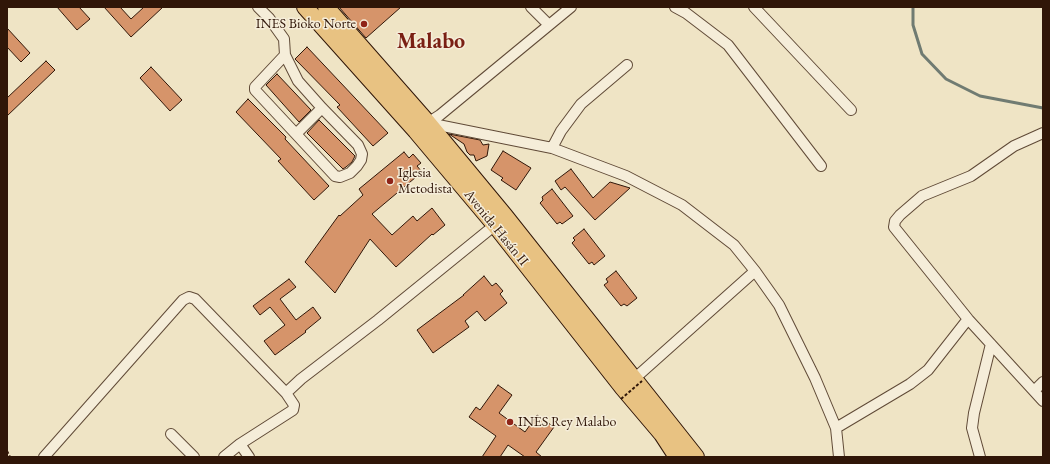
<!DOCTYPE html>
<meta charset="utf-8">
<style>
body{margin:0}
#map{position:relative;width:1050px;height:464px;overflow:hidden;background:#efe4c5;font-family:"EB Garamond",serif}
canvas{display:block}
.frame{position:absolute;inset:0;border:8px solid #301608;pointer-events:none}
</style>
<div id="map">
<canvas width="1050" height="464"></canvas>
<div class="frame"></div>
</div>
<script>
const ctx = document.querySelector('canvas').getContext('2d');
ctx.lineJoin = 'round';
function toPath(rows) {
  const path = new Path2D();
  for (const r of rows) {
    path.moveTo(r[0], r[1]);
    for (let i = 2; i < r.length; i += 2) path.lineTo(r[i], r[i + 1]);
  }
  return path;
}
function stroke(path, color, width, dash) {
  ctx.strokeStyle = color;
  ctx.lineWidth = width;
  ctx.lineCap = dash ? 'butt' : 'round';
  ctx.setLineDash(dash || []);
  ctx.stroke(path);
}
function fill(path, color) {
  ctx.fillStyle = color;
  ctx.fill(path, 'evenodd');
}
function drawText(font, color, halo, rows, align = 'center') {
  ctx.font = font + ' "EB Garamond",serif';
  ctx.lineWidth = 3;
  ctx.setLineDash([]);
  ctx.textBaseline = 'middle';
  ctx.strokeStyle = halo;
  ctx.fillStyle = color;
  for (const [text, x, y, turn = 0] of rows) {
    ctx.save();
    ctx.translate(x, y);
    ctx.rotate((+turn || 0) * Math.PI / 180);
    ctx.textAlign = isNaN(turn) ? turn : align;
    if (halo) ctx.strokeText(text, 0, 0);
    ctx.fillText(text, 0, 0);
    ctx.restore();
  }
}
stroke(toPath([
 [913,7,913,25,922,54,946,79,980,96,1043,108]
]), '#707b72', 3);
const building = toPath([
 [57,7,79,7,90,19,77,30,57,7],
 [104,7,120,7,131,19,144,7,163,7,131,37,104,7],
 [339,7,401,7,366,38,339,7],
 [7,28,30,53,21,62,7,47,7,28],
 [307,47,388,133,373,146,337,107,340,105,295,59,307,47],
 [46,61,55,70,7,116,7,98,46,61],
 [151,67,182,100,170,111,140,78,151,67],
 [277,74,311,110,299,122,266,85,277,74],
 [248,99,286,137,285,139,329,186,314,200,278,161,281,159,236,112,248,99],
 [319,120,355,156,352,162,346,167,343,169,307,133,319,120],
 [449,134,480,140,483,145,489,144,487,156,476,161,474,155,470,155,467,152,464,144,449,134],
 [503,151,531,168,516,190,501,180,503,178,491,170,503,151],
 [404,152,409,158,413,154,421,163,417,166,422,172,372,214,392,235,413,216,417,221,432,208,445,225,433,235,432,234,396,267,370,239,335,293,305,262,339,215,340,216,363,195,359,189,404,152],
 [571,169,593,198,610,182,630,188,595,220,565,187,561,190,555,181,571,169],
 [552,189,573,216,562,224,560,222,557,224,540,203,543,200,542,197,552,189],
 [584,229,605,256,594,265,592,262,589,264,572,243,575,240,573,238,584,229],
 [616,271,637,298,627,306,624,304,621,306,604,285,608,282,606,279,616,271],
 [484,276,492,286,496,283,503,291,500,294,507,303,485,321,477,311,465,321,469,327,433,353,417,330,464,295,463,295,484,276],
 [289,279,296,287,280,299,296,320,313,307,321,318,305,331,306,332,275,355,264,341,285,325,270,307,260,315,253,306,289,279],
 [498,385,512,395,499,413,525,432,537,415,554,427,536,452,542,457,525,457,508,445,500,457,482,457,496,436,469,417,476,407,480,410,498,385]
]);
fill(building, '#d6946a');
stroke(building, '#301608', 1);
const street = toPath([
 [258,7,269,18,284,39,285,55,298,81,322,108,358,145,362,154,361,160,357,166,350,173,340,177,335,176,255,90,255,87,285,55],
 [531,7,548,24],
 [675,7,686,13,728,45,821,166],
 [754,7,851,110],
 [428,123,552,148,626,176,682,205,734,245,755,271,779,305,815,378,836,428],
 [426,124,440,115,571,7],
 [1043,133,1014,146,971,176,922,196,900,215,895,221,894,227,968,319,1043,401],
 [296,134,322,108],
 [552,148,561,131,581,104,627,65],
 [634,379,755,271],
 [1034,391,1043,382],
 [286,393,301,379,378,320,500,221],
 [171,434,194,457],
 [240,444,249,457],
 [44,457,183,300,189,297,195,299,286,393,294,405,293,410,240,444,224,457],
 [839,457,836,428,910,384,928,370,968,319],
 [980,457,972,428,974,413,991,344]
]);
const primary = toPath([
 [305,7,416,131,495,225,623,388,662,434,677,457],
 [326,7,428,123,505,216,696,457]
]);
stroke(street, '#604a37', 12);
stroke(primary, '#301608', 18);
stroke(toPath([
 [7,451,10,457]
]), '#301608', 2, [3, 2]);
stroke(street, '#f5edd9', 10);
stroke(primary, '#e8c282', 16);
stroke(toPath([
 [621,399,642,381]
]), '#301608', 2, [3, 2]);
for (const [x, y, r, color] of [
 [364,24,4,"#8f2418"],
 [390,181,4,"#8f2418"],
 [510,422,4,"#8f2418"]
]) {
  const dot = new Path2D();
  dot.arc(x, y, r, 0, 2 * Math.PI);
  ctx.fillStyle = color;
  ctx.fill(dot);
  stroke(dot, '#f5edd9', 1.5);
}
drawText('14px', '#301608', '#f5edd9', [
 ["INES Bioko Norte",356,24,"right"],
 ["Iglesia",398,173],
 ["Metodista",398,189],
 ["INES Rey Malabo",518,422]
], 'left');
drawText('14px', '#301608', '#f5edd9', [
 ["Avenida Hasán II",496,228,51]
]);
drawText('bold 22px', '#7a1f14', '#f5edd9', [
 ["Malabo",431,42]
]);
</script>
